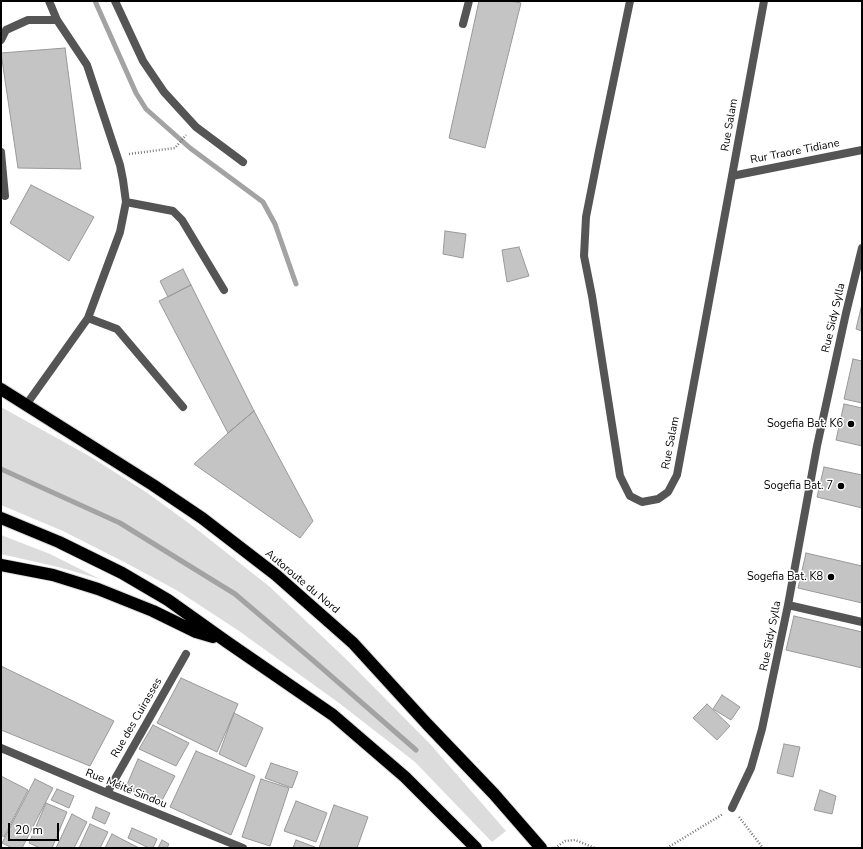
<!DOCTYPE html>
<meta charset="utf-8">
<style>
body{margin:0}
#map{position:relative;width:863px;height:849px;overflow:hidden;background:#fff;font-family:"Nunito Sans",sans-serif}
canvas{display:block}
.frame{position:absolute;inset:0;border:2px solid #000;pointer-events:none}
.scale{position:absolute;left:8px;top:823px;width:51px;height:18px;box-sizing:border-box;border:2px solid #000;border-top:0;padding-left:5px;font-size:12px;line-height:14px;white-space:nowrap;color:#000;-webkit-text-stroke:3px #fff;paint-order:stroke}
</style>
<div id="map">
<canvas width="863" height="849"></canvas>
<div class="frame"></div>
<div class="scale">20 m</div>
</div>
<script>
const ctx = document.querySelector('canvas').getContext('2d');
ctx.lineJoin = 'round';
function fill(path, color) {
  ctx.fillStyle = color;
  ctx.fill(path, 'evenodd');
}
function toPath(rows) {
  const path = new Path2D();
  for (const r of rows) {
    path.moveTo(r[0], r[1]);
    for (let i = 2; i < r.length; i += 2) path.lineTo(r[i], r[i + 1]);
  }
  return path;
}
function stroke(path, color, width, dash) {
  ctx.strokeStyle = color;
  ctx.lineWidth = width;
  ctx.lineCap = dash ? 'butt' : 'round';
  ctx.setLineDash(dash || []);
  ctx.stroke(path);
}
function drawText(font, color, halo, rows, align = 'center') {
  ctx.font = font + ' "Nunito Sans",sans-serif';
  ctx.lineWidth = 3;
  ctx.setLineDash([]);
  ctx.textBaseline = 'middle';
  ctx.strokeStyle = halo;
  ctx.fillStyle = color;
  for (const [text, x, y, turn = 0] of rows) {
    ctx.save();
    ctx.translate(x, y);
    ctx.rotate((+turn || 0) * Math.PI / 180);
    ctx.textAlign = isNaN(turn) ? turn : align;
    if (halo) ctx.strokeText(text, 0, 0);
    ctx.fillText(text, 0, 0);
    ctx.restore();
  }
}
fill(toPath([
 [1,407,91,457,146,492,194,527,270,587,348,661,431,745,506,831,492,842,415,762,339,703,239,631,178,591,128,564,63,531,1,505],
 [1,535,50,554,100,579,58,567,1,554]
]), '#dcdcdc');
stroke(toPath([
 [95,1,136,93,146,109,190,148,263,202,275,224,296,284],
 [1,469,120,523,235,594,315,662,416,750]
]), '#a3a3a3', 5);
const building = toPath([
 [479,1,510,1,521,3,485,148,449,138,479,1],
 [65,48,81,169,18,168,1,53,65,48],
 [31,185,94,217,69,261,10,223,31,185],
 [445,231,466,234,463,258,443,254,445,231],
 [519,247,529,276,507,282,502,250,519,247],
 [183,269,191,285,168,297,160,281,183,269],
 [191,285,254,411,228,433,159,301,191,285],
 [862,304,862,331,856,329,862,304],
 [853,359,862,361,862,403,844,399,853,359],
 [844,404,862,408,862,446,836,440,844,404],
 [254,411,313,521,300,538,194,464,228,433,254,411],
 [824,467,862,475,862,508,817,497,824,467],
 [806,553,862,566,862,603,798,588,806,553],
 [794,616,862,632,862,668,786,650,794,616],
 [1,666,114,721,90,766,1,730,1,666],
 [181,678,238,704,217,752,157,723,181,678],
 [722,695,740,707,731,720,713,709,722,695],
 [707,704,730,726,717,740,693,718,707,704],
 [234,713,263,728,246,767,219,754,234,713],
 [153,725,189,743,176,766,139,749,153,725],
 [784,744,800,747,793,777,777,773,784,744],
 [196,751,255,776,231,835,170,807,196,751],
 [138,759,175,776,159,806,126,787,138,759],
 [271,763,298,772,292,788,265,778,271,763],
 [1,776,28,790,4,837,1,835,1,776],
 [35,779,53,788,22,848,12,848,2,843,35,779],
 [261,779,289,788,270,846,242,837,261,779],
 [57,789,74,796,69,808,51,800,57,789],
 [820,790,836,796,832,814,814,810,820,790],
 [296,801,327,813,316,842,284,831,296,801],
 [46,803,67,812,52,848,40,848,29,843,46,803],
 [334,805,368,817,357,848,319,848,334,805],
 [96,807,110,813,105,824,92,818,96,807],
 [72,814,87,822,74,848,56,848,72,814],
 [90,824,108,832,100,848,79,848,90,824],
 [132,828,157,839,153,848,149,848,128,838,132,828],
 [112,834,139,848,105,848,112,834],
 [162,840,169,844,167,848,158,848,162,840],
 [296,840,315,847,315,848,293,848,296,840]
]);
fill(building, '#c4c4c4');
stroke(building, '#999', 1);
const motorway = toPath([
 [1,389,153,485,202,518,276,575,353,643,427,724,494,794,541,848],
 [1,518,59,542,122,573,168,600,227,642,333,715,405,777,476,848],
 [1,565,53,575,98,589,153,611,196,632,213,637]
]);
stroke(motorway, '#dbdbdb', 14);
stroke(toPath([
 [129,154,175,148,186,135],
 [739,817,763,848],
 [555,848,565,841,575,840,595,848],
 [667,848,723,814]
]), '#777', 2.5, [1, 2]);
stroke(toPath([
 [1,40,6,30,28,20,57,20],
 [1,152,5,196],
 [126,202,173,211,182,220,224,290],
 [88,318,117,329,183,407],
 [26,405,88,318,120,232,126,202,123,180,120,165,87,65,57,20,49,1]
]), '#555', 8);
stroke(toPath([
 [115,1,143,61,164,92,196,127,243,162],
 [630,1,599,151,586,217,584,256,592,296,620,476,630,496,642,502,658,499,668,492,677,475,732,176,764,1],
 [463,24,469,1],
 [732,176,862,150],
 [788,605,862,622],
 [1,748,107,793,243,848],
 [107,793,186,654],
 [732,808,751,768,762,729,788,605,817,446,846,313,862,248]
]), '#555', 8);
stroke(motorway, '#000', 12);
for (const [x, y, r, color] of [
 [851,424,4,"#000"],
 [841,486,4,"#000"],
 [831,577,4,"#000"]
]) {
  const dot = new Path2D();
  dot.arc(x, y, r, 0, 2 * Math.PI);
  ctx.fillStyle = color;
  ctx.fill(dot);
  stroke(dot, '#fff', 1.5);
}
drawText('11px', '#000', '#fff', [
 ["Rue Salam",730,125,-80],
 ["Rur Traore Tidiane",795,152,-11],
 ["Rue Sidy Sylla",834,318,-77],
 ["Rue Salam",671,443,-79],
 ["Autoroute du Nord",302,582,40],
 ["Rue Sidy Sylla",771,636,-79],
 ["Rue des Cuirasses",137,718,-60],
 ["Rue Méité Sindou",126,789,22]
]);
drawText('11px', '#000', '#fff', [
 ["Sogefia Bat. K6",843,424],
 ["Sogefia Bat. 7",833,486],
 ["Sogefia Bat. K8",823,577]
], 'right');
</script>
